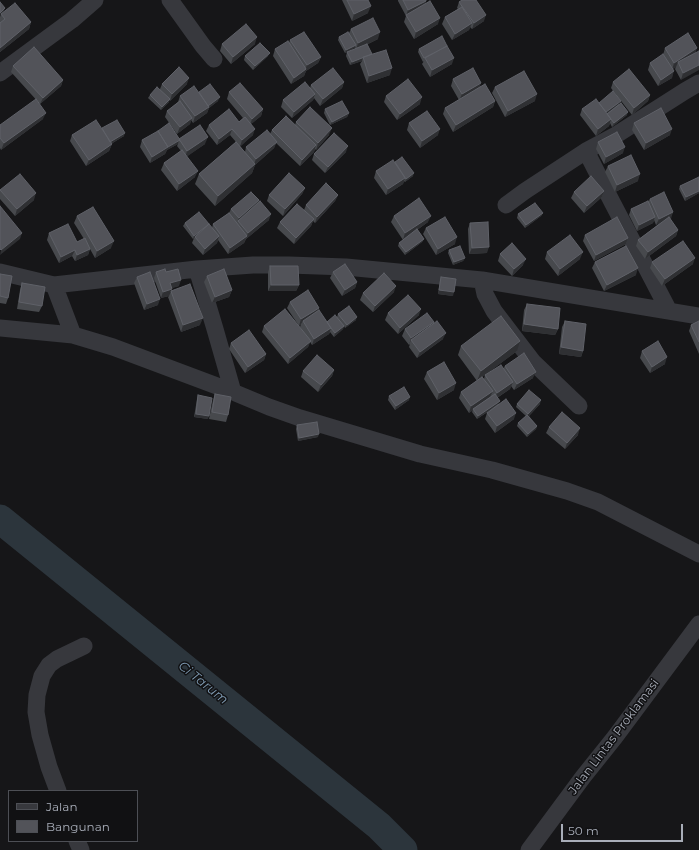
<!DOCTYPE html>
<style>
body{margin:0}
#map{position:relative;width:699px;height:850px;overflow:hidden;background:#161618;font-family:Montserrat,sans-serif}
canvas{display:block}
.legend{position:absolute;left:8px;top:790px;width:130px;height:52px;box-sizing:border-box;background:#111113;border:1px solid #4d4f55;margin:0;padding:5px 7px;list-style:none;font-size:12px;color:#a8adb8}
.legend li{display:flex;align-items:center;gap:8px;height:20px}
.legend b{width:20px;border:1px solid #4d4f55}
.scale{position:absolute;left:561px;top:824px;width:122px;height:18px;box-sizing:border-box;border:2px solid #a8adb8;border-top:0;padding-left:5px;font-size:12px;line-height:14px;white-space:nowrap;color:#a8adb8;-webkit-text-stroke:3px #111113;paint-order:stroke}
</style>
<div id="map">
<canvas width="699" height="850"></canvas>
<ul class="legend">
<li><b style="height:5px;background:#37383d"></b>Jalan</li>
<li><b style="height:11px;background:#525359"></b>Bangunan</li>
</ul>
<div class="scale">50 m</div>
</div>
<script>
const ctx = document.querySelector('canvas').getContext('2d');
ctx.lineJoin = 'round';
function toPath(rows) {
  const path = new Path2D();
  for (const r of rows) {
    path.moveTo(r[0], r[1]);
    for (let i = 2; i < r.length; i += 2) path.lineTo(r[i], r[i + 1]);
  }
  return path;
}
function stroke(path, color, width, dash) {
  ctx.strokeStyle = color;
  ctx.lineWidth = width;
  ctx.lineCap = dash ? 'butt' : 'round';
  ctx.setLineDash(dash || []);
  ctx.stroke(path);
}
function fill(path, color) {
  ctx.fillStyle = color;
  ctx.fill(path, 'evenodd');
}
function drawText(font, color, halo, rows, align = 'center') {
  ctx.font = font + ' Montserrat,sans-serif';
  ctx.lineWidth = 3;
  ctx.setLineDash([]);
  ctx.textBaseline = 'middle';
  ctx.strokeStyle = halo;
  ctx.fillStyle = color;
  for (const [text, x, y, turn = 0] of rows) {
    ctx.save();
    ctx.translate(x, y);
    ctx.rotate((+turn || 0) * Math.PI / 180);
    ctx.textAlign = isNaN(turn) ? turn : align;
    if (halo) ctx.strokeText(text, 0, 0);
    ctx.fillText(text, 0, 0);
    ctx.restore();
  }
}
stroke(toPath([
 [0,519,379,826,403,850]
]), '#2c353c', 29);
stroke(toPath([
 [170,0,203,46,214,59],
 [0,73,72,20,95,0],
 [586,151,612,202,669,311],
 [506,205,525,191,586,151,616,135,685,91,699,83],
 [197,269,215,329,233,392],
 [0,272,54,285,197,269,253,265,289,265,346,267,482,280,699,316],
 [482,280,485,294,494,311,533,362,579,406],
 [54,285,73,335],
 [0,328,73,335,113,347,233,392,269,407,300,418,420,454,492,470,567,491,598,502,699,554],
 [58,791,49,767,40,735,36,712,37,695,42,676,49,665,57,659,84,646],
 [77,841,81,850],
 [529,850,583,777,615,737,699,624]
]), '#37383d', 17);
fill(toPath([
 [342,0,368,0,368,13,352,21],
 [398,0,426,0,425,4,438,24,414,39,404,22,406,16,398,1],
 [459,2,484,21,472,29,470,27,469,30,452,40,442,24,445,17,458,9,457,8],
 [1,14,31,22,29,29,0,52,0,17],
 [351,29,378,39,364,46,390,75,367,83,360,64,362,61,350,65,346,56,347,52,356,49,355,47,354,48,345,53,338,40,339,37,349,33],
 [290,40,321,57,318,63,306,71,304,76,291,84,273,56,275,49,289,43],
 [222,44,255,44,231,64,220,51],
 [665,48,696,53,681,80,675,69,676,67,673,69,672,78,658,86,648,70,650,63,663,55],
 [419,49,452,64,430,77,422,64,424,61,423,62,418,52],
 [245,56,268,56,253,70,244,60],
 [13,66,63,80,61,86,40,104,11,72],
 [453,79,480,86,495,101,493,107,453,132,443,114,445,108,459,100,451,86],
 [344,82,342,88,320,106,314,98,313,100,292,118,281,107,283,100,310,88,311,85],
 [613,82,650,95,648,101,632,115,611,88],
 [162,84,187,84,170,101,169,100,169,102,161,110,148,98,150,95,160,89],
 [495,87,535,101,505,117,492,93],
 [199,92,218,101,209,108,207,113,193,123,191,120,190,124,177,134,165,117,167,111,178,102,180,96],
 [229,92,263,109,261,116,251,124,253,135,240,146,245,152,246,147,270,134,272,130,295,125,296,122,329,135,316,150,315,149,314,152,300,166,276,143,274,148,255,165,252,173,215,206,195,184,199,174,236,142,230,135,217,145,206,131,209,125,239,122,243,118,227,99],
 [386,96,420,104,397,120,384,102],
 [599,103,619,104,627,115,612,127,610,123,609,126,596,136,580,115,582,109],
 [325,109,349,113,347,117,330,125,324,113],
 [43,119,1,150,0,148,0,125],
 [409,123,438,135,420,148,407,130],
 [634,123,670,135,644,150,632,130],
 [102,128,124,136,111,144,112,144,109,151,86,166,70,141,72,135,102,129],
 [179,139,205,144,187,156,195,177,177,191,161,170,164,163,181,151,177,146,178,144,167,150,165,154,150,163,140,147,142,140],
 [598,142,623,153,604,164,596,149],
 [346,152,325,173,312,160,314,154],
 [395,162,413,176,405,182,404,181,403,184,386,195,374,178,376,171],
 [608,166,638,181,615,192,605,172],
 [699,177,699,193,685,201,679,189,680,186],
 [305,188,302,194,283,216,267,201,269,195],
 [0,190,34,200,15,216,0,199],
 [604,191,602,197,584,213,571,198,574,192],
 [338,195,335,201,315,223,313,221,311,226,294,244,277,228,280,222,304,210,306,205],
 [650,199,673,212,670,219,678,230,676,236,645,259,636,246,638,240,660,223,656,225,654,220,653,223,637,231,629,215,631,209,648,202],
 [259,200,258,204,269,220,246,239,244,243,228,254,218,240,217,243,203,255,192,243,194,238,193,239,183,226,185,223,212,228,213,224,229,213,231,209],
 [543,213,541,216,525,228,517,218,518,214],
 [77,216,111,248,95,258,90,249,88,255,75,261,72,256,59,263,47,240,49,233,77,242,84,239,74,223],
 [394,216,428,222,417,230,424,239,422,242,405,255,398,246,399,243,403,240,391,222],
 [470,223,487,253,469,254,468,229],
 [426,228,455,244,436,255,423,234],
 [585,235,628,238,626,244,594,261,583,241],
 [449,250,465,258,463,261,453,265,448,253],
 [547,252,580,259,558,276,545,259],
 [500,254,523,265,512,276,498,261],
 [595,262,636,275,604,291,592,268],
 [652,262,693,264,662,286,650,268],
 [270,266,299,285,296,291,268,291,268,272],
 [156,272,166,272,179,286,171,288,171,290,200,325,181,332,168,297,169,296,161,298,154,278],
 [333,272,357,282,355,288,342,296,330,278],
 [0,274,8,298,6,304,0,303],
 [207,276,232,290,229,297,212,303,204,282],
 [137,277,158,305,144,310,134,283],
 [441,277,453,296,438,294,440,280],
 [22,283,42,306,39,312,17,309,20,290],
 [394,292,373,312,360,300,363,293],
 [290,302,319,308,318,310,327,322,337,317,338,314,356,320,345,328,344,326,343,329,334,337,330,332,329,334,312,345,310,342,308,347,288,364,262,332,264,326,303,332,300,327,301,324,299,326,287,308],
 [527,304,558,329,555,335,522,331,524,310],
 [388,313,419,315,398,334,385,320],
 [565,321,583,351,581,357,559,354,562,327],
 [699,321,699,354,689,331,691,325],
 [434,322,433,324,443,339,417,358,409,347,410,344,409,345,402,336,405,329],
 [231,343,266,354,264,360,245,373,229,349],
 [461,346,517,351,482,377,484,379,485,375,503,369,505,366,533,378,514,390,511,386,510,389,497,398,500,401,498,404,514,419,495,433,485,419,487,413,498,405,477,419,472,412,473,410,469,413,459,398,461,392,477,381,458,355],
 [642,351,665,364,650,373,640,358],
 [334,370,332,376,318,392,301,377,303,371],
 [427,372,454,390,437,400,424,379],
 [215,394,228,415,226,422,209,419,213,400],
 [198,395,208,419,194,417,197,399],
 [389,396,409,400,395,410,388,400],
 [517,404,540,404,529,416,537,426,536,429,527,437,517,426,518,423,526,416,516,407],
 [297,425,318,437,298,441,296,429],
 [549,427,578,435,565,449,546,433]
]), '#47494d');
fill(toPath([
 [426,1,424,7,406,16,408,10],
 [371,6,368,13,352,21,354,14],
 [5,8,4,11,0,15,0,13],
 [486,15,484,21,472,29,474,23],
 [440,18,438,24,414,39,416,32],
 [31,22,29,29,0,52,0,48],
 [472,23,469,30,452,40,455,34],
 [380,32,378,39,356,50,358,43],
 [257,37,255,44,231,64,233,57],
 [356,45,354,48,345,53,346,50],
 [697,48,695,55,678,62,676,67,672,70,674,63],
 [270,53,268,56,253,70,255,66],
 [372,54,370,57,363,57,362,61,350,65,352,62],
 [321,57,318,63,306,71,304,76,291,84,294,78,305,70,307,65],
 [454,58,452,64,430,77,432,70],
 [699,65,699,70,681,80,683,73],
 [392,68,390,75,367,83,369,76],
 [674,71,672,78,658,86,661,80],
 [189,78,187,84,170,101,172,94],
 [63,80,61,86,40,104,43,98],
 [344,82,342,88,320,106,323,99],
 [481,83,479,90,459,101,462,94],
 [315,94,313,100,292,118,294,112],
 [537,94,535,101,505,117,508,111],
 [650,95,648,101,632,115,634,108],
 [220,97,218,101,209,108,207,113,193,123,195,116,208,106],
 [422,97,420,104,397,120,400,114],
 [170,99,169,102,161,110,162,107],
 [495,101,493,107,453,132,456,125],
 [621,101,619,104,604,116,605,113],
 [263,109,261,116,250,125,252,119],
 [628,112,627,115,612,127,614,123],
 [46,113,43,119,1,150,4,143],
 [349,113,347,117,330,125,332,122],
 [192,118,190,124,177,134,180,127],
 [611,119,609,126,596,136,598,129],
 [332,128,329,135,316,150,318,143],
 [232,129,230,135,217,145,219,139],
 [255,129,253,135,240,147,242,140],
 [440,129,438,135,420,148,422,141],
 [672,129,670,135,644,150,646,143],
 [125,133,124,136,109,145,110,142],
 [208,137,205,144,185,158,187,151],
 [179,140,178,144,167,150,165,154,150,163,152,157],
 [277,142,274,148,255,165,252,173,215,206,218,196,254,164,256,159],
 [112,144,109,151,86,166,89,160],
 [316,145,314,152,300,166,302,160],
 [348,146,346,152,325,173,328,167],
 [625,147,623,153,604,164,606,157],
 [198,171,195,177,177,191,179,184],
 [414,173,413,176,405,182,406,179],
 [640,174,638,181,615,192,617,185],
 [405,178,403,184,386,195,388,189],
 [305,188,302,194,283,216,285,209],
 [604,191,602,197,584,213,587,206],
 [699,191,699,193,685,201,686,197],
 [36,193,34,200,15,216,17,209],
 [338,195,335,201,315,223,317,217],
 [259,200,256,207,238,221,239,218],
 [673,212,671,219,656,225,659,219],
 [543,213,541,216,525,228,526,225],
 [271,214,269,220,246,239,248,233],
 [431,216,428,222,403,240,405,233],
 [655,217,653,223,637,231,639,225],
 [314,219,311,226,294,244,296,238],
 [209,224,207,227,193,239,194,236],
 [678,230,676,236,645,259,648,252],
 [22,233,20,239,0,255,1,250],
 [219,236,217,243,203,255,205,249],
 [247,236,244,243,228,254,230,248],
 [457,237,455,244,436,255,438,249],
 [628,238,626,244,594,261,596,255],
 [424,239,422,242,405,255,406,252],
 [114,241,111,248,95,258,97,251],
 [489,247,487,253,469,254,472,248],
 [90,249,88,255,75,261,77,255],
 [75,250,72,256,59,263,61,257],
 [583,252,580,259,558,276,560,269],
 [465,258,463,261,453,265,454,262],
 [695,258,693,264,662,286,665,279],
 [526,259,523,265,512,276,514,269],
 [638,268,636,275,604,291,607,285],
 [181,280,179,286,167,290,170,283],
 [357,282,355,288,342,296,345,290],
 [271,285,299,285,296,291,268,291],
 [396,286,394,292,373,312,375,306],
 [172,289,169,296,161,298,163,292],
 [232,290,229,297,212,303,215,297],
 [439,290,454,292,453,296,438,294],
 [160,299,158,305,144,310,147,304],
 [319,308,317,314,303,321,301,324,299,326,301,319],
 [421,309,419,315,398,334,400,328],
 [357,317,356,320,345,328,347,325],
 [203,318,200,325,181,332,183,325],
 [434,322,431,328,411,340,409,345,411,338],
 [524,324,558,329,555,335,522,331],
 [344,326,343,329,334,337,335,333],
 [331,328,329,334,312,345,314,339],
 [446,333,443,339,417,358,420,352],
 [311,341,308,347,288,364,290,358],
 [520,341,517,351,477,381,481,371],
 [561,347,583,351,581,357,559,354],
 [266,354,264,360,245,373,248,367],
 [667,357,665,364,650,373,652,367],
 [334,370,332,376,318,392,321,385],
 [536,372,533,378,514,390,517,384],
 [513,382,510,389,495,399,497,393],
 [456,383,454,390,437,400,439,393],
 [493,391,490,397,473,409,473,410,469,413,471,406],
 [410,397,409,400,395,410,396,406],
 [541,400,540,404,527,418,528,414],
 [500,401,498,404,477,419,478,416],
 [516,413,514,419,495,433,497,426],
 [196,414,209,416,208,419,194,417],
 [537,426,536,429,527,437,528,434],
 [580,428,578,435,565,449,567,443],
 [319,434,318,437,298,441,299,438]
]), '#2f3033');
const building = toPath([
 [347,0,368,0,371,6,354,14,347,0],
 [403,0,426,0,426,1,408,10,403,0],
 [462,0,476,0,486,15,474,23,459,2,462,0],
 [430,1,440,18,416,32,406,15,430,1],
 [0,2,5,8,0,13,0,2],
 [15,3,31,22,0,48,0,23,5,19,1,14,15,3],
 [462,7,472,23,455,34,445,17,462,7],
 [373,18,380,32,358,43,351,29,373,18],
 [246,24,257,37,233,57,222,44,246,24],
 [304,32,321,57,307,65,290,40,304,32],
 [348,32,356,45,346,50,339,37,348,32],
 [688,33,697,48,674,63,665,48,688,33],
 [442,36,447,46,424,58,419,49,442,36],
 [288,41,306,69,294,78,275,49,288,41],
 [260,43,270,53,255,66,245,56,260,43],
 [367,44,372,54,352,62,347,52,367,44],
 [447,46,454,58,432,70,425,58,447,46],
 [34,47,63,80,43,98,13,66,34,47],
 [386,50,392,68,369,76,363,57,386,50],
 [699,51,699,65,683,73,678,62,699,51],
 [663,54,674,71,661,80,650,63,663,54],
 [179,67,189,78,172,94,162,84,179,67],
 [333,68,344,82,323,99,311,85,333,68],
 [473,68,481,83,462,94,453,79,473,68],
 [629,69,650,95,634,108,613,82,629,69],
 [524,71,537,94,508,111,495,87,524,71],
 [408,79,422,97,400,114,386,96,408,79],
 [305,82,315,94,294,112,283,100,305,82],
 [240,83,263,109,252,119,229,92,240,83],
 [210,84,220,97,208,106,199,92,210,84],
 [485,84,495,101,456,125,445,108,485,84],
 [194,86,209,107,195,116,180,96,194,86],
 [157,87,170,99,162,107,150,95,157,87],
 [613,91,621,101,606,112,599,103,613,91],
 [36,99,46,113,4,143,0,138,0,125,36,99],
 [596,99,611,119,598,129,582,109,596,99],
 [180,101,192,118,180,127,167,111,180,101],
 [342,101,349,113,332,122,325,109,342,101],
 [621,103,628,112,614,123,607,114,621,103],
 [310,107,332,128,318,143,296,122,310,107],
 [661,108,672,129,646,143,634,123,661,108],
 [229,109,239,122,245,117,255,129,242,140,232,129,219,139,209,125,229,109],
 [427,111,440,129,422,141,409,123,427,111],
 [286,116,316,145,302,160,272,130,286,116],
 [96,120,112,144,89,160,72,135,96,120],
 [117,120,125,133,110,142,102,128,117,120],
 [169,123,180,140,168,147,158,131,169,123],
 [200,125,208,137,187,151,179,139,200,125],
 [267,130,277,142,256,159,246,147,267,130],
 [158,131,168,147,152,157,142,140,158,131],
 [617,132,625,147,606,157,598,142,617,132],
 [334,133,348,146,328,167,314,154,334,133],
 [236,142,255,164,218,196,199,174,236,142],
 [182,150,198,171,179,184,164,163,182,150],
 [631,155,640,174,617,185,608,166,631,155],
 [402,157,414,173,406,179,395,162,402,157],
 [393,160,405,178,388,189,376,171,393,160],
 [289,173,305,188,285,209,269,195,289,173],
 [20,174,36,193,17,209,0,190,20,174],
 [591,176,604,191,587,206,574,192,591,176],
 [699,177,699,191,686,197,680,186,699,177],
 [326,183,338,195,317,217,306,205,326,183],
 [251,192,259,200,239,218,231,209,251,192],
 [664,192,673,212,659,219,650,199,664,192],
 [419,198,431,216,405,233,394,216,419,198],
 [260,201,271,214,248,233,238,221,260,201],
 [648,201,655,217,639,225,631,209,648,201],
 [535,203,543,213,526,225,518,214,535,203],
 [297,204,314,219,296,238,280,222,297,204],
 [0,206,22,233,1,250,0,249,0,206],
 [93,207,114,241,97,251,77,216,93,207],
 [199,212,209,224,194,236,185,223,199,212],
 [229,213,247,236,230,248,213,224,229,213],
 [445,217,457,237,438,249,426,228,445,217],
 [617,217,628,238,596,255,585,235,617,217],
 [669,217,678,230,648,252,638,240,669,217],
 [488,222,489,247,472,248,470,223,488,222],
 [68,224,77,242,85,238,90,249,77,255,75,250,61,257,49,233,68,224],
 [209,224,219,236,205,249,195,237,209,224],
 [417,229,424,239,406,252,399,243,417,229],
 [570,235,583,252,560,269,547,252,570,235],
 [683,241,695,258,665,279,652,262,683,241],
 [512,243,526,259,514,269,500,254,512,243],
 [460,246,465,258,454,262,449,250,460,246],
 [626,246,638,268,607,285,595,262,626,246],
 [345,264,357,282,345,290,333,272,345,264],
 [270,266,298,266,299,285,271,285,270,266],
 [165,269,166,272,178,269,181,280,170,283,172,289,163,292,156,272,165,269],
 [224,269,232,290,215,297,207,276,224,269],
 [150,272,160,299,147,304,137,277,150,272],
 [384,273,396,286,375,306,363,293,384,273],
 [0,274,12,276,8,298,0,296,0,274],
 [441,277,456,279,454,292,439,290,441,277],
 [22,283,45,287,42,306,19,302,22,283],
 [190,284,203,318,183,325,171,291,190,284],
 [308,290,319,308,301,319,290,302,308,290],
 [408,295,421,309,400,328,388,313,408,295],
 [527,304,560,308,558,329,524,324,527,304],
 [349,306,357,317,347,325,338,314,349,306],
 [285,309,311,341,290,358,264,326,285,309],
 [319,310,331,328,314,339,303,321,319,310],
 [427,313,434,322,411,338,405,329,427,313],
 [335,315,344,326,335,333,331,328,327,322,335,315],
 [501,316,520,341,481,371,461,346,501,316],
 [437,321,446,333,420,352,411,340,437,321],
 [565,321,586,324,583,351,561,347,565,321],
 [699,321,699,342,691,325,699,321],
 [249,330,266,354,248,367,231,343,249,330],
 [658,341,667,357,652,367,642,351,658,341],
 [524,353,536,372,517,384,505,366,524,353],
 [317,355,334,370,321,385,303,371,317,355],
 [444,362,456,383,439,393,427,372,444,362],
 [501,365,513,382,497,393,485,375,501,365],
 [482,377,493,391,471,406,461,392,482,377],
 [404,387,410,397,396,406,389,396,404,387],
 [529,390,541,400,528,414,517,404,529,390],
 [215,394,231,397,228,415,212,412,215,394],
 [495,394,500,401,478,416,473,409,495,394],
 [198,395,212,398,209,416,196,414,198,395],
 [506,399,516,413,497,426,487,413,506,399],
 [562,412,580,428,567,443,549,427,562,412],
 [527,415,537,426,528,434,518,423,527,415],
 [317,422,319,434,299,438,297,425,317,422]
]);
fill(building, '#525359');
stroke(building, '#5f6168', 1);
drawText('12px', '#a8adb8', '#111113', [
 ["Jalan Lintas Proklamasi",614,737,-53]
]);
drawText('italic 13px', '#7f9bb3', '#111113', [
 ["Ci Tarum",203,683,39]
]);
</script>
